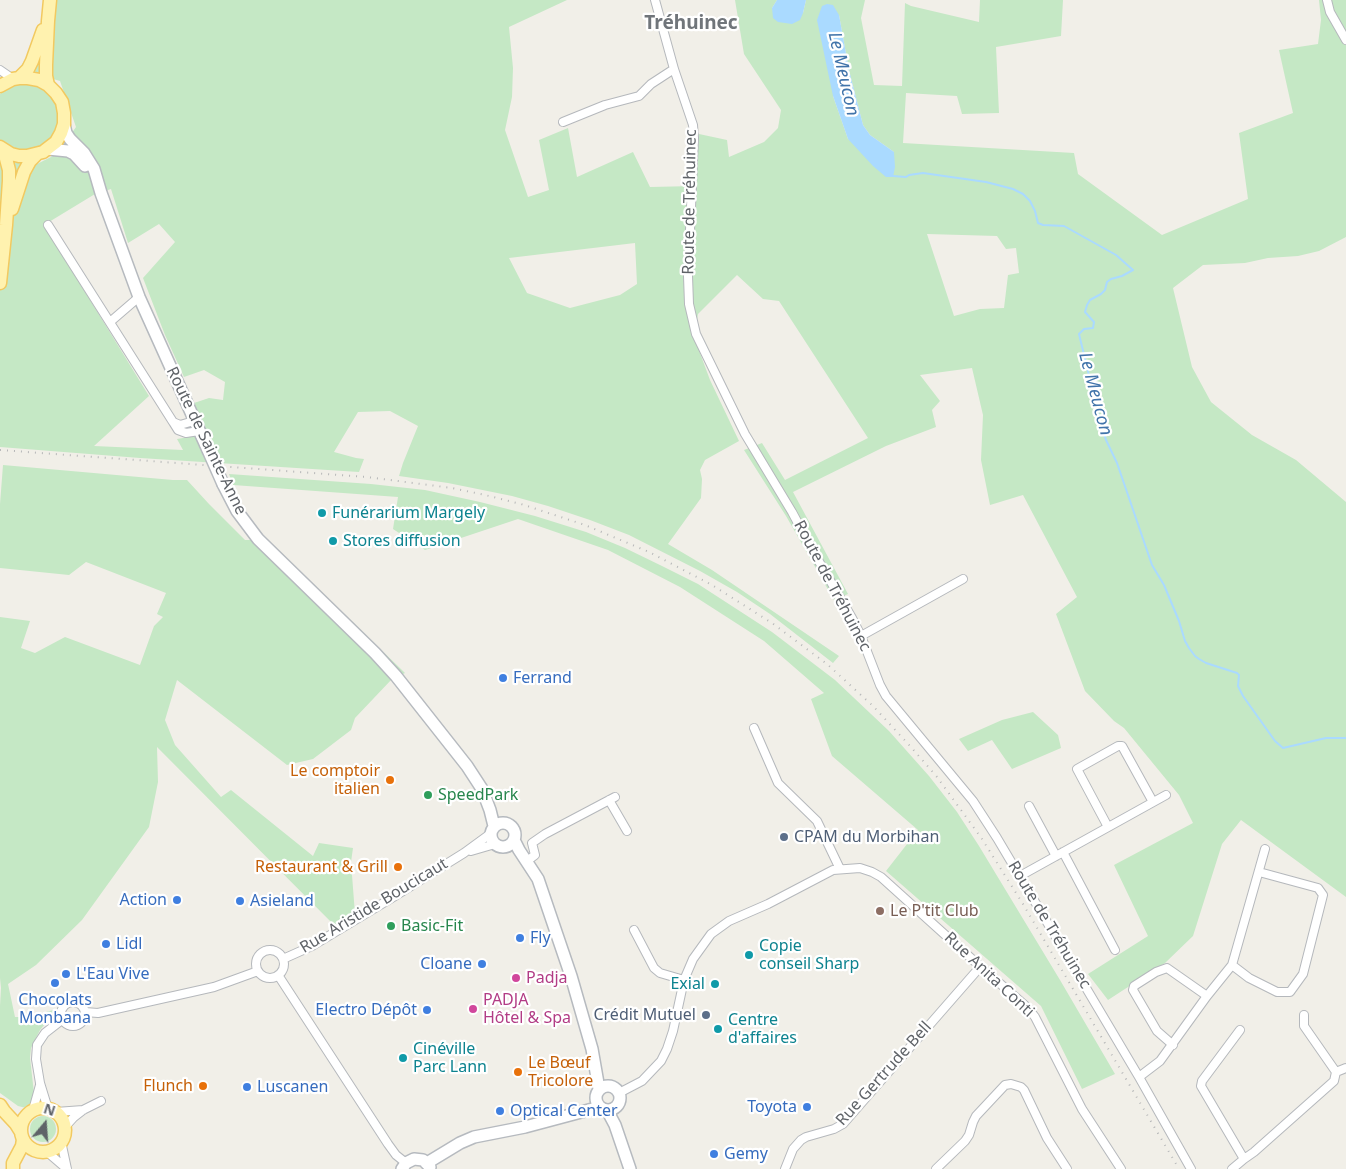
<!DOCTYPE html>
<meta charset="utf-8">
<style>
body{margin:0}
#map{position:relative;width:1346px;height:1169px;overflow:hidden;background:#f1efe8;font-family:"Noto Sans",sans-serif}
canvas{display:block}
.north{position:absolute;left:20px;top:1099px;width:50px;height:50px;-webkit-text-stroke:4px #fff;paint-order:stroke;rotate:18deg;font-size:14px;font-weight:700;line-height:20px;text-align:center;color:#5f6368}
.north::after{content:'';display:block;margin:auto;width:18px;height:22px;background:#5f6368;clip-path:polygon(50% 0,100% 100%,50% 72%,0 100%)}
</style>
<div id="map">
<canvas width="1346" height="1169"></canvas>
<div class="north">N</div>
</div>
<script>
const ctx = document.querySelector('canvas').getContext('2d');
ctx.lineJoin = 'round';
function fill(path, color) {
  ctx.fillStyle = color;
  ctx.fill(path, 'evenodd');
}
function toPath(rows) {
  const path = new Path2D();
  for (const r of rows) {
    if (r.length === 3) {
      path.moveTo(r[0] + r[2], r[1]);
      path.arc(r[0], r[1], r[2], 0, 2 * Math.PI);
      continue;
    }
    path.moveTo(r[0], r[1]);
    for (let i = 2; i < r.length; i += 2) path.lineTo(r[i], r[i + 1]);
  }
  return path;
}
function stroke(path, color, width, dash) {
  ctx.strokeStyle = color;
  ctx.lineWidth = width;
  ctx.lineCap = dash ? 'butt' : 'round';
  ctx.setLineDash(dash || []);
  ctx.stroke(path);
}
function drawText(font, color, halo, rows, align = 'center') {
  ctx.font = font + ' "Noto Sans",sans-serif';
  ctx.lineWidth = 4.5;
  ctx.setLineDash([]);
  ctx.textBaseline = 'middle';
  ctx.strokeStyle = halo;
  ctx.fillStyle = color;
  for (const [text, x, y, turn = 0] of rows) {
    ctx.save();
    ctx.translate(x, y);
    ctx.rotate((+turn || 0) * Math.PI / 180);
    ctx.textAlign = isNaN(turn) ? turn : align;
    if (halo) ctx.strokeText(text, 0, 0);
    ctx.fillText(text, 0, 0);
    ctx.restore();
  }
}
fill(toPath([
 [55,0,567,0,509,27,513,68,512,97,505,130,528,197,549,190,539,140,568,128,577,177,633,152,650,187,695,186,699,134,727,140,729,157,764,142,778,128,781,110,744,54,735,0,777,0,772,8,803,13,806,0,865,0,861,18,874,85,902,86,905,3,911,6,979,22,980,0,1063,0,1061,36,996,47,999,113,962,114,957,96,906,93,903,143,1074,153,1078,174,1162,235,1248,199,1239,133,1293,113,1279,50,1318,44,1321,20,1319,0,1346,0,1346,237,1319,251,1298,256,1268,258,1245,263,1203,265,1173,288,1192,367,1211,402,1252,435,1296,460,1346,502,1346,897,1241,820,1222,844,1193,936,1165,963,1108,1000,1088,974,1148,936,1114,865,1193,823,1179,795,1124,728,1114,721,1085,691,1056,614,1077,597,1023,495,990,505,981,460,983,415,972,368,920,375,940,401,932,410,936,427,886,446,793,492,848,594,834,600,786,516,744,450,762,443,785,480,868,438,779,301,763,299,737,275,698,314,694,337,710,380,739,441,705,460,700,470,702,479,701,498,668,544,712,570,839,656,833,663,770,614,737,592,700,571,629,535,590,520,548,506,512,496,448,483,399,476,403,463,418,426,390,411,358,412,334,452,356,458,364,459,359,472,140,458,0,447,0,160,35,165,57,154,76,127,60,81,19,69,55,13],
 [839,15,849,70,863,125,870,135,894,152,848,139,833,96],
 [111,189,128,243,159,224,175,242,143,278,165,335,184,377,204,370,225,382,223,400,209,398,194,403,207,434,177,439,183,450,94,446,149,396,44,225,95,194],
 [927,234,997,236,1006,249,1016,248,1019,273,1008,275,1004,308,980,309,954,316],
 [635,243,637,284,620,295,570,308,527,293,509,258],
 [26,83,37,85,47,91,54,99,59,110,59,121,56,132,49,142,40,148,18,151,0,141,0,94,5,89,15,84],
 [3,465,173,480,187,480,209,504,245,540,268,540,405,673,392,679,355,718,351,730,313,759,287,765,177,680,165,720,175,745,221,797,231,790,313,856,319,843,353,848,351,862,355,914,337,928,157,747,158,782,149,827,82,920,36,965,8,984,15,1017,20,1017,21,1020,40,1016,40,1014,53,1010,52,1015,40,1030,31,1048,30,1058,34,1093,29,1107,26,1108,18,1106,0,1093,0,1006,1,988,0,978,0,617,30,621,21,648,35,653,65,637,140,665,154,626,163,617,157,614,166,593,86,562,69,575,0,568,0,504],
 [229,474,371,484,425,490,480,502,535,516,586,532,625,548,662,566,698,584,772,632,835,680,889,731,929,776,957,812,979,846,1060,980,1115,1074,1082,1089,1041,1006,886,871,918,830,832,756,811,699,824,693,764,641,680,587,608,550,518,519,425,550,393,529,398,497,233,485],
 [1033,712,1058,735,1061,748,1012,769,992,740,968,751,959,739,1002,720],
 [43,1129,13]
]), '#c5e8c5');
fill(toPath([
 [777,0,806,0,803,13,800,20,792,24,778,22,773,18,772,8],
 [827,4,833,5,839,15,849,70,863,125,870,135,894,152,895,167,893,177,886,177,873,166,848,139,833,96,817,20,822,6]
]), '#aadaff');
stroke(toPath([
 [893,176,906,177,909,175,923,173,986,182,1013,189,1023,194,1030,201,1035,211,1038,223,1043,225,1064,226,1116,255,1133,270,1122,276,1111,279,1107,282,1105,290,1101,294,1090,300,1087,305,1085,312,1094,322,1093,328,1084,329,1079,334,1099,417,1106,440,1117,463,1152,565,1164,585,1179,621,1185,641,1189,648,1195,656,1199,659,1206,663,1237,673,1239,675,1238,686,1243,696,1275,741,1283,748,1326,738,1346,738]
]), '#aadaff', 2);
const street = toPath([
 [655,0,674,69,693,125,694,138,688,276,689,304,696,334,745,434,792,512,814,553,852,618,861,636,880,685,886,696,973,801,997,838,1139,1077,1191,1169],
 [1327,0,1330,12,1346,40],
 [0,70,13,79],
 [563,122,605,105,639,96,651,84,674,69],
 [48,225,173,422],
 [110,322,139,297],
 [194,421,180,425,173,422,178,430,186,433,199,431],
 [861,636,963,579],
 [754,728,778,783,817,821,840,869],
 [609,800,627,831],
 [1029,806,1056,856],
 [1108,827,1077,769,1118,746,1122,746,1153,802],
 [471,851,495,844],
 [1063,852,1115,950],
 [527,861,535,855,532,843,545,834,615,797],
 [1020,876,1166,795],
 [634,930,654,968,660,973,684,980],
 [270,964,14],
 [283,959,312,946,395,896,464,853,490,834],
 [1232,965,1249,978,1277,992,1290,992,1303,974,1323,895,1318,888,1259,872],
 [278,975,388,1144,396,1155,406,1163],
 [73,1014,12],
 [85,1012,98,1013,214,987,258,971],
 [1240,1030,1202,1081,1201,1086,1244,1159],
 [1173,1045,1157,1031,1133,990,1134,986,1156,972,1167,968,1207,996],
 [1336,1072,1346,1068],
 [1139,1077,1160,1061,1207,996,1232,965,1265,849],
 [619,1093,642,1081,661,1061,667,1049,673,1031,684,980,693,959,711,934,729,921,768,904,833,870,860,868,872,872,881,877,973,960,1028,1008,1035,1017,1082,1109,1121,1169],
 [48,1109,40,1083,36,1059,37,1045,45,1033,63,1019],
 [33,1110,40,1085],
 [56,1112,83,1110],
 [64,1128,74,1117,83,1110,101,1101],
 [61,1141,67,1169],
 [46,1151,67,1169],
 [785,1169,793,1149,801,1140,806,1137,834,1129,843,1124,980,967],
 [936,1169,965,1141,969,1135,973,1122,976,1116,1005,1085,1011,1084,1021,1087,1024,1090,1047,1138,1067,1169],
 [1232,1169,1244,1159,1254,1152,1334,1081,1336,1072,1304,1026,1304,1015]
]);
const secondary = toPath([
 [64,124,66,133,70,139,84,153,94,169,101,193,139,297,208,450],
 [48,149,68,151,74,154,85,166],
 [223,484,237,511,258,539,375,653,396,676,467,766,482,789,490,810,494,826],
 [503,835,12],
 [514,840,519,850,538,879,571,976,592,1049,599,1089],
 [608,1098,12],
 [607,1110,615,1125,630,1169],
 [427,1163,460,1143,474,1137,525,1127,600,1107],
 [402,1169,406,1163,414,1159,423,1160,430,1167]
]);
const primary = toPath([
 [19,78,28,69,32,61,43,30],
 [48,85,46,76,46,65,48,21,50,0],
 [0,86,13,79,19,78,28,78,39,80,48,85,56,93,62,102,64,113,64,124,61,133,56,142,43,152,27,156,19,156,11,154,0,147],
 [12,209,24,172,30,161,37,154],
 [0,283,6,225,9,181,9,170,4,151],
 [0,1105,4,1111,16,1124,21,1132],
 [43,1130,22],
 [13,1169,13,1163,22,1146,23,1139]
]);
stroke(street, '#b5b8bc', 10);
stroke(secondary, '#b6babf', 14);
stroke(primary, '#f2c960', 15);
stroke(street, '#fff', 8);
stroke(secondary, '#fff', 11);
stroke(primary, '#fff2af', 12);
stroke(toPath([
 [0,450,367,477,452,488,485,495,521,504,585,525,649,552,712,585,772,623,827,664,873,706,911,747,937,777,982,839,1023,904,1179,1169]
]), '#b6b7b8', 2, [1, 6]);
const secondaryBridge = toPath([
 [208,450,223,484]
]);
stroke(secondaryBridge, '#b6babf', 14, []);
stroke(secondaryBridge, '#fff', 11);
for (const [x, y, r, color] of [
 [322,513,5,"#0f9aa8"],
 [333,541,5,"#0f9aa8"],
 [503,678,5,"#3f7fe0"],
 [390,780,5,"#e8710a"],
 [428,795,5,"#2e9e5b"],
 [784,837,5,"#5c6f8a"],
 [398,867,5,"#e8710a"],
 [177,900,5,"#3f7fe0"],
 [240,901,5,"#3f7fe0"],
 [880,911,5,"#8d6e63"],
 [391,926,5,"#2e9e5b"],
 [520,938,5,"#3f7fe0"],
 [106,944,5,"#3f7fe0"],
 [749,955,5,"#0f9aa8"],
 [482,964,5,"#3f7fe0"],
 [66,974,5,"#3f7fe0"],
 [516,978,5,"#d1479c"],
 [55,983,5,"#3f7fe0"],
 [715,984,5,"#0f9aa8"],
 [473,1009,5,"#d1479c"],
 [427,1010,5,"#3f7fe0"],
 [706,1015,5,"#5c6f8a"],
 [718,1029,5,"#0f9aa8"],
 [403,1058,5,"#0f9aa8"],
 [518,1072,5,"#e8710a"],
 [203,1086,5,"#e8710a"],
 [247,1087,5,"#3f7fe0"],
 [807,1107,5,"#3f7fe0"],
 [500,1111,5,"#3f7fe0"],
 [714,1154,5,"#3f7fe0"]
]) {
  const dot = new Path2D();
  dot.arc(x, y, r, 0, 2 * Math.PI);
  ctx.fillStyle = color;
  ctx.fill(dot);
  stroke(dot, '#fff', 2);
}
drawText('16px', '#5f6368', '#fff', [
 ["Route de Tréhuinec",690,202,-89],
 ["Route de Sainte-Anne",206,441,64],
 ["Route de Tréhuinec",832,586,62],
 ["Rue Aristide Boucicaut",374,906,-31],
 ["Route de Tréhuinec",1049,925,59],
 ["Rue Anita Conti",989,975,43],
 ["Rue Gertrude Bell",884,1074,-48]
]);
drawText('16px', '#0d838f', '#fff', [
 ["Funérarium Margely",332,513],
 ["Stores diffusion",343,541],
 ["Copie",759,946],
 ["conseil Sharp",759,964],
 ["Exial",705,984,"right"],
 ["Centre",728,1020],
 ["d'affaires",728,1038],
 ["Cinéville",413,1049],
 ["Parc Lann",413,1067]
], 'left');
drawText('16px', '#366cbe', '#fff', [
 ["Ferrand",513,678],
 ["Action",167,900,"right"],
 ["Asieland",250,901],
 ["Fly",530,938],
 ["Lidl",116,944],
 ["Cloane",472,964,"right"],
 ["L'Eau Vive",76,974],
 ["Chocolats",55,1000,"center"],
 ["Monbana",55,1018,"center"],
 ["Electro Dépôt",417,1010,"right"],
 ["Luscanen",257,1087],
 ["Toyota",797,1107,"right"],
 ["Optical Center",510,1111],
 ["Gemy",724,1154]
], 'left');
drawText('16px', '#c56008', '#fff', [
 ["Le comptoir",380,771],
 ["italien",380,789],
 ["Restaurant & Grill",388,867],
 ["Le Bœuf",528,1063,"left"],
 ["Tricolore",528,1081,"left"],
 ["Flunch",193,1086]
], 'right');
drawText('16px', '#27864d', '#fff', [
 ["SpeedPark",438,795],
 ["Basic-Fit",401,926]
], 'left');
drawText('16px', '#4e5e75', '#fff', [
 ["CPAM du Morbihan",794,837],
 ["Crédit Mutuel",696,1015,"right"]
], 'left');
drawText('16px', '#785e54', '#fff', [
 ["Le P'tit Club",890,911]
], 'left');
drawText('16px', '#b23c85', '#fff', [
 ["Padja",526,978],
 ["PADJA",483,1000],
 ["Hôtel & Spa",483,1018]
], 'left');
drawText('italic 18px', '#4174aa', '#fff', [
 ["Le Meucon",843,74,77],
 ["Le Meucon",1095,394,75]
]);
drawText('bold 19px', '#70757a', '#fff', [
 ["Tréhuinec",691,24]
]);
</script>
